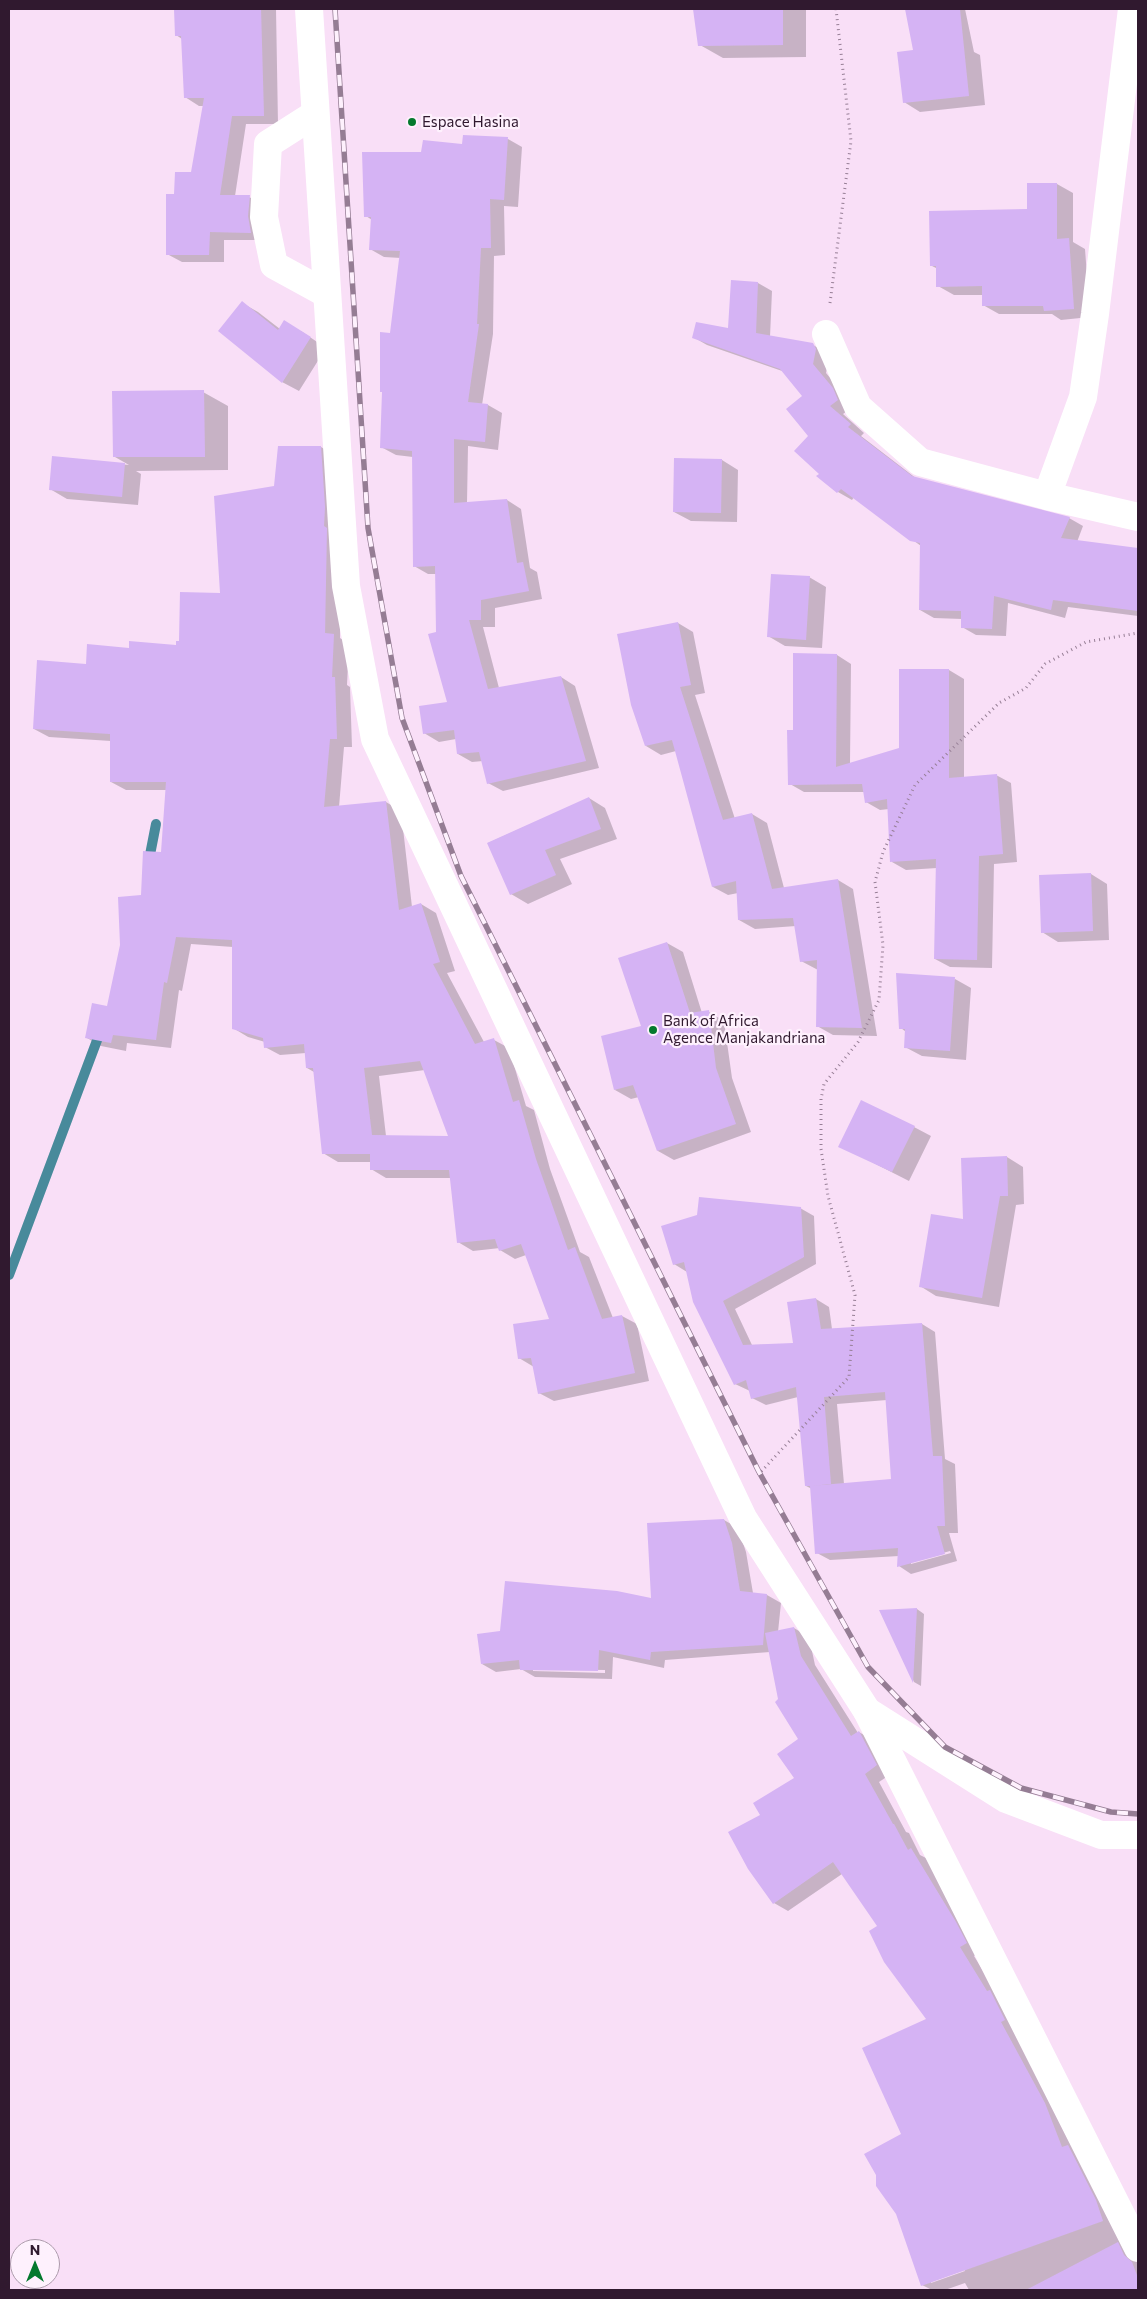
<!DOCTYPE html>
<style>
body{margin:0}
#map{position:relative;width:1147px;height:2299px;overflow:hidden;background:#f9dff7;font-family:Commissioner,sans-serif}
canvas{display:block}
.frame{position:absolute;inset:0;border:10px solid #30192f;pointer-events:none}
.north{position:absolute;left:10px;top:2239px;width:50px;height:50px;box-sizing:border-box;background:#fef1fd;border:1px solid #ac9bab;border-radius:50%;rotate:0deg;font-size:14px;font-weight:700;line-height:20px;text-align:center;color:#30192f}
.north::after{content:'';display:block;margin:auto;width:18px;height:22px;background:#04792e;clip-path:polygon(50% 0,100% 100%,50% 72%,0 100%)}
</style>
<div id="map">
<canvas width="1147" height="2299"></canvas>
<div class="frame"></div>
<div class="north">N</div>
</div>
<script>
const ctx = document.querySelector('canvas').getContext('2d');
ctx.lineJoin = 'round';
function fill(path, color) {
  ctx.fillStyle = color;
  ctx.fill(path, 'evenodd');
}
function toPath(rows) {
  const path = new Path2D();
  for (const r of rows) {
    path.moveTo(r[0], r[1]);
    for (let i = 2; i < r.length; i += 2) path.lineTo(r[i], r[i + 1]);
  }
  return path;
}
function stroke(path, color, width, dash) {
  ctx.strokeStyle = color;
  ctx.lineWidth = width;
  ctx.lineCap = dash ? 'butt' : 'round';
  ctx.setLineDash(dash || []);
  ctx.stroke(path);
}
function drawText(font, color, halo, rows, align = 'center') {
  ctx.font = font + ' Commissioner,sans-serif';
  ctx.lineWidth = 4.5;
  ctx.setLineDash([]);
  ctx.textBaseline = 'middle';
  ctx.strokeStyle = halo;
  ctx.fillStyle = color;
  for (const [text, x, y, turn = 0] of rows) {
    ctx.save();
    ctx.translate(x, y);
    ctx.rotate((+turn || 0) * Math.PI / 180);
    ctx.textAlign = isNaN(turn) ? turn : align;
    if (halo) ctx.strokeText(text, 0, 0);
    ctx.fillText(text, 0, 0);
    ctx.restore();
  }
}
fill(toPath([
 [176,9,276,9,278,124,246,124,235,196,249,197,264,205,265,240,224,240,224,262,182,262,167,254,175,195,192,174,204,106,199,106,185,97,182,39,176,35],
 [716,9,806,9,806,57,723,58,700,45,695,11],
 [907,9,965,9,974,52,980,55,985,105,920,112,904,102,915,51],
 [464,136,508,139,522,147,518,207,504,206,505,255,494,256,493,334,482,405,488,405,502,413,498,450,468,446,467,503,507,500,521,509,530,568,537,572,542,599,495,608,495,627,483,627,499,688,561,677,575,686,599,768,503,791,488,783,483,761,472,762,458,754,456,739,439,742,424,733,448,703,437,633,437,574,428,574,414,566,413,457,396,455,381,447,391,334,401,258,384,257,370,249,372,220,366,216,422,153,464,146],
 [1057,184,1073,193,1073,242,1085,249,1090,317,1061,320,1052,314,999,314,983,305,983,295,954,295,938,286,938,269,932,266,1029,210],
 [732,282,758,283,772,291,770,337,813,345,827,353,829,358,826,373,847,398,851,408,843,414,864,433,861,436,917,479,1069,518,1083,526,1077,542,1138,550,1138,616,1068,607,1065,618,1008,603,1006,636,976,635,962,627,962,619,934,618,920,610,921,546,854,497,852,500,838,492,820,474,810,436,803,396,785,372,707,345,693,337,730,330],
 [242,303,258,312,280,329,301,331,326,348,299,391,282,382],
 [203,392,228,406,228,470,136,471,141,474,138,505,67,499,50,489,53,457,129,465,115,457],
 [321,447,336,456,341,537,340,638,349,644,347,685,350,687,352,747,344,747,339,807,386,802,401,811,412,907,421,904,436,913,455,971,447,973,484,1042,494,1040,509,1048,526,1106,534,1110,550,1169,580,1252,589,1257,613,1318,622,1316,637,1324,649,1381,554,1401,539,1393,534,1367,519,1358,551,1320,526,1255,515,1259,500,1250,500,1248,473,1251,458,1242,451,1178,386,1178,371,1169,371,1162,338,1162,323,1153,314,1072,307,1068,306,1053,280,1055,265,1047,265,1042,248,1037,233,1028,233,947,191,944,182,991,179,990,171,1048,127,1043,126,1051,101,1046,87,1038,108,1007,142,896,162,854,167,790,126,790,111,782,111,741,49,737,34,729,87,665,130,649,177,646,221,594,275,487],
 [425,1070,450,1137,386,1136,379,1076],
 [722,460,738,470,737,522,691,521,674,512],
 [809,577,826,587,822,648,785,646,768,636],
 [678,623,693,632,705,693,695,695,735,819,752,814,767,823,784,888,838,880,853,889,877,1036,833,1035,817,1026,818,970,801,961,796,926,755,929,739,920,738,893,728,895,713,887,676,751,661,755,646,746],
 [837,655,851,664,850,764,901,749,949,670,964,679,964,778,996,775,1011,783,1017,862,994,864,992,968,950,967,935,959,937,868,906,870,892,862,889,809,880,810,866,802,864,792,804,792,790,784,794,731],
 [589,798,605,808,617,839,560,859,572,884,528,904,511,894,488,843],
 [1091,874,1107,884,1109,940,1058,942,1042,932],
 [667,943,683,952,702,1013,709,1012,724,1021,732,1078,751,1132,674,1160,658,1151,639,1097,631,1099,615,1090,642,1027],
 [955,979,971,988,966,1060,922,1056,905,1047,906,1032,901,1028],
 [914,1127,931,1136,909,1181,840,1146],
 [1007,1157,1023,1167,1024,1204,1016,1205,999,1307,936,1296,920,1286],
 [800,1208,814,1216,816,1264,735,1309,752,1345,795,1344,816,1299,829,1307,832,1329,922,1324,935,1332,945,1459,955,1464,958,1533,949,1533,957,1561,911,1574,899,1566,899,1556,830,1560,817,1553,812,1489,806,1486,798,1397,766,1405,752,1398,750,1391,735,1384,687,1272,674,1264],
 [887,1400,893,1480,844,1484,837,1404],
 [950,1551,951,1553,911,1564,911,1562],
 [724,1520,738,1528,746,1552,753,1593,767,1595,781,1603,778,1632,794,1628,809,1637,815,1665,858,1733,859,1732,874,1741,891,1774,879,1782,906,1832,909,1833,920,1855,926,1858,971,1932,981,1952,974,1956,999,1997,1138,2264,1138,2290,969,2290,965,2283,945,2290,932,2290,922,2285,903,2135,928,2020,879,1927,842,1874,788,1911,774,1903,762,1815,796,1779,800,1740,780,1700,770,1652,665,1660,664,1668,613,1657,612,1679,535,1677,521,1669,496,1672,482,1664,501,1632,652,1599],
 [533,1669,605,1670,605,1673,533,1671],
 [964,2269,965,2271,931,2283,931,2281],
 [917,1609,924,1614,921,1686,914,1682,881,1611]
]), '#0003');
stroke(toPath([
 [148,865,156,824],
 [9,1275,102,1027]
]), '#488a9b', 10);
fill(toPath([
 [174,9,261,9,264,116,232,116,220,195,250,195,248,216,251,233,210,232,209,255,166,255,166,194,174,194,175,172,191,172,204,98,184,98,181,36,175,36],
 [693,9,783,9,783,45,698,46],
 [905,9,960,9,969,96,903,103,897,52,913,50],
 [463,135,508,137,504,200,490,199,491,248,481,248,477,324,479,324,468,402,488,404,485,442,454,439,454,503,507,499,517,563,523,562,529,591,481,600,481,620,469,620,488,689,561,676,586,761,487,784,479,752,457,754,454,730,423,734,419,706,447,702,428,634,436,632,435,566,413,567,412,451,380,448,382,392,380,392,380,332,390,333,400,251,369,250,371,217,364,217,362,152,421,152,423,140,462,144],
 [1027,183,1057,183,1057,239,1069,238,1074,309,1044,311,1043,306,982,306,982,286,936,287,936,266,930,266,929,211,1027,209],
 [731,280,758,282,756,333,813,343,816,349,813,364,833,388,838,400,830,406,851,424,848,427,912,476,1070,517,1061,538,1138,548,1138,611,1053,600,1051,610,994,596,992,629,961,628,961,611,919,610,920,543,910,541,841,489,837,493,816,476,819,474,794,451,808,436,786,409,802,396,780,369,692,338,696,322,728,328],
 [242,301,278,330,284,320,311,337,282,383,218,331],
 [204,390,205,457,113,457,112,391],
 [278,446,321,446,325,507,324,526,327,528,325,633,334,634,332,677,335,677,337,739,330,739,324,807,386,801,399,910,421,903,440,962,433,964,475,1044,494,1038,513,1102,519,1100,536,1159,568,1250,575,1247,602,1319,622,1315,635,1373,538,1394,531,1358,518,1359,513,1324,549,1319,521,1244,499,1251,495,1239,457,1243,449,1170,370,1170,370,1154,322,1154,313,1068,306,1068,304,1044,264,1048,263,1038,232,1029,232,940,176,937,167,983,164,982,156,1040,113,1035,111,1043,85,1038,92,1003,107,1006,120,945,118,897,141,895,143,851,161,852,166,782,110,782,110,734,33,729,37,660,86,664,87,644,129,648,129,641,176,645,176,641,179,641,180,592,220,593,214,496,274,486],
 [420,1061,448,1136,372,1135,364,1068],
 [52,456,125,463,122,497,49,490],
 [674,458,722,459,721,513,673,512],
 [771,574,810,576,806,640,767,637],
 [678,622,691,685,680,687,723,820,752,813,772,889,838,879,862,1028,816,1027,817,960,800,962,793,918,738,920,736,881,712,887,672,740,645,746,631,705,617,634],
 [793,653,837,654,836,767,899,748,899,669,949,669,949,778,997,774,1003,854,979,856,977,960,934,959,936,859,890,862,887,799,865,803,862,784,788,785,787,730,793,730],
 [589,797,601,829,545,850,556,875,510,895,487,843],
 [1091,873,1093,931,1041,933,1039,875],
 [667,942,690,1013,709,1010,716,1068,736,1124,657,1151,633,1085,614,1090,601,1036,641,1026,618,958],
 [896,973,955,977,950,1051,904,1048,905,1029,899,1029],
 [861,1100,915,1126,892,1172,838,1147],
 [1007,1156,1008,1196,1000,1196,982,1298,919,1287,931,1214,963,1219,961,1158],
 [699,1197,801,1207,804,1257,723,1301,743,1345,793,1343,787,1302,816,1298,821,1329,922,1323,933,1456,942,1456,945,1526,937,1526,945,1554,897,1567,898,1548,815,1554,810,1486,805,1486,796,1387,751,1399,746,1380,734,1385,693,1302,684,1262,673,1265,661,1226,697,1215],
 [885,1392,891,1479,810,1486,831,1484,824,1397],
 [724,1519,732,1543,740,1591,767,1594,763,1645,651,1652,650,1660,599,1650,598,1671,520,1670,519,1660,481,1664,477,1634,500,1631,505,1581,617,1591,651,1598,647,1523],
 [917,1608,913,1683,879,1610],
 [794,1627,801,1656,851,1736,859,1731,877,1765,865,1774,893,1824,894,1824,908,1850,911,1848,956,1922,967,1943,960,1947,987,1991,990,1990,1005,2020,1001,2022,1045,2103,1062,2147,1068,2145,1096,2200,1103,2221,921,2286,896,2214,876,2186,876,2175,864,2154,901,2134,862,2048,926,2019,884,1962,869,1931,877,1926,833,1862,773,1904,748,1869,728,1832,760,1815,753,1803,794,1778,777,1754,798,1739,775,1702,778,1699,765,1633],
 [1118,2242,1124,2255,1132,2262,1138,2278,1138,2290,1026,2290]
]), '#d5b3f4');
stroke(toPath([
 [830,303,851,141,836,9],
 [758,1475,849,1377,855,1295,828,1196,821,1149,821,1099,824,1084,858,1042,879,1000,883,945,875,882,883,852,915,785,999,703,1026,688,1045,664,1086,642,1138,633]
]), '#977f96', 3, [1, 4]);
stroke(toPath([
 [315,114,268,144,264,217,274,265,327,294],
 [826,334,858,407,920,462,1047,496,1138,517],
 [1047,496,1083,397,1095,314,1132,9],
 [867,1711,1138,2248]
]), '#fff', 28);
stroke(toPath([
 [309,9,346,586,375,739,743,1518,867,1711,1006,1799,1101,1835,1138,1835]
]), '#fff', 28);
const rail = toPath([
 [335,9,368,528,402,718,461,876,759,1472,868,1667,945,1747,1021,1788,1111,1812,1138,1814]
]);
stroke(rail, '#957d94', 5.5);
stroke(rail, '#fef1fd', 4, [11]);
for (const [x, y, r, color] of [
 [412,122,5,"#04792e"],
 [653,1030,5,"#04792e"]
]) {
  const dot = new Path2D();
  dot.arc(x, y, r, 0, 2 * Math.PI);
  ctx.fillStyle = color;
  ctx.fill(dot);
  stroke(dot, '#fef1fd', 2);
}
drawText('15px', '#30192f', '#fef1fd', [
 ["Espace Hasina",422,122],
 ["Bank of Africa",663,1021],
 ["Agence Manjakandriana",663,1038]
], 'left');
</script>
